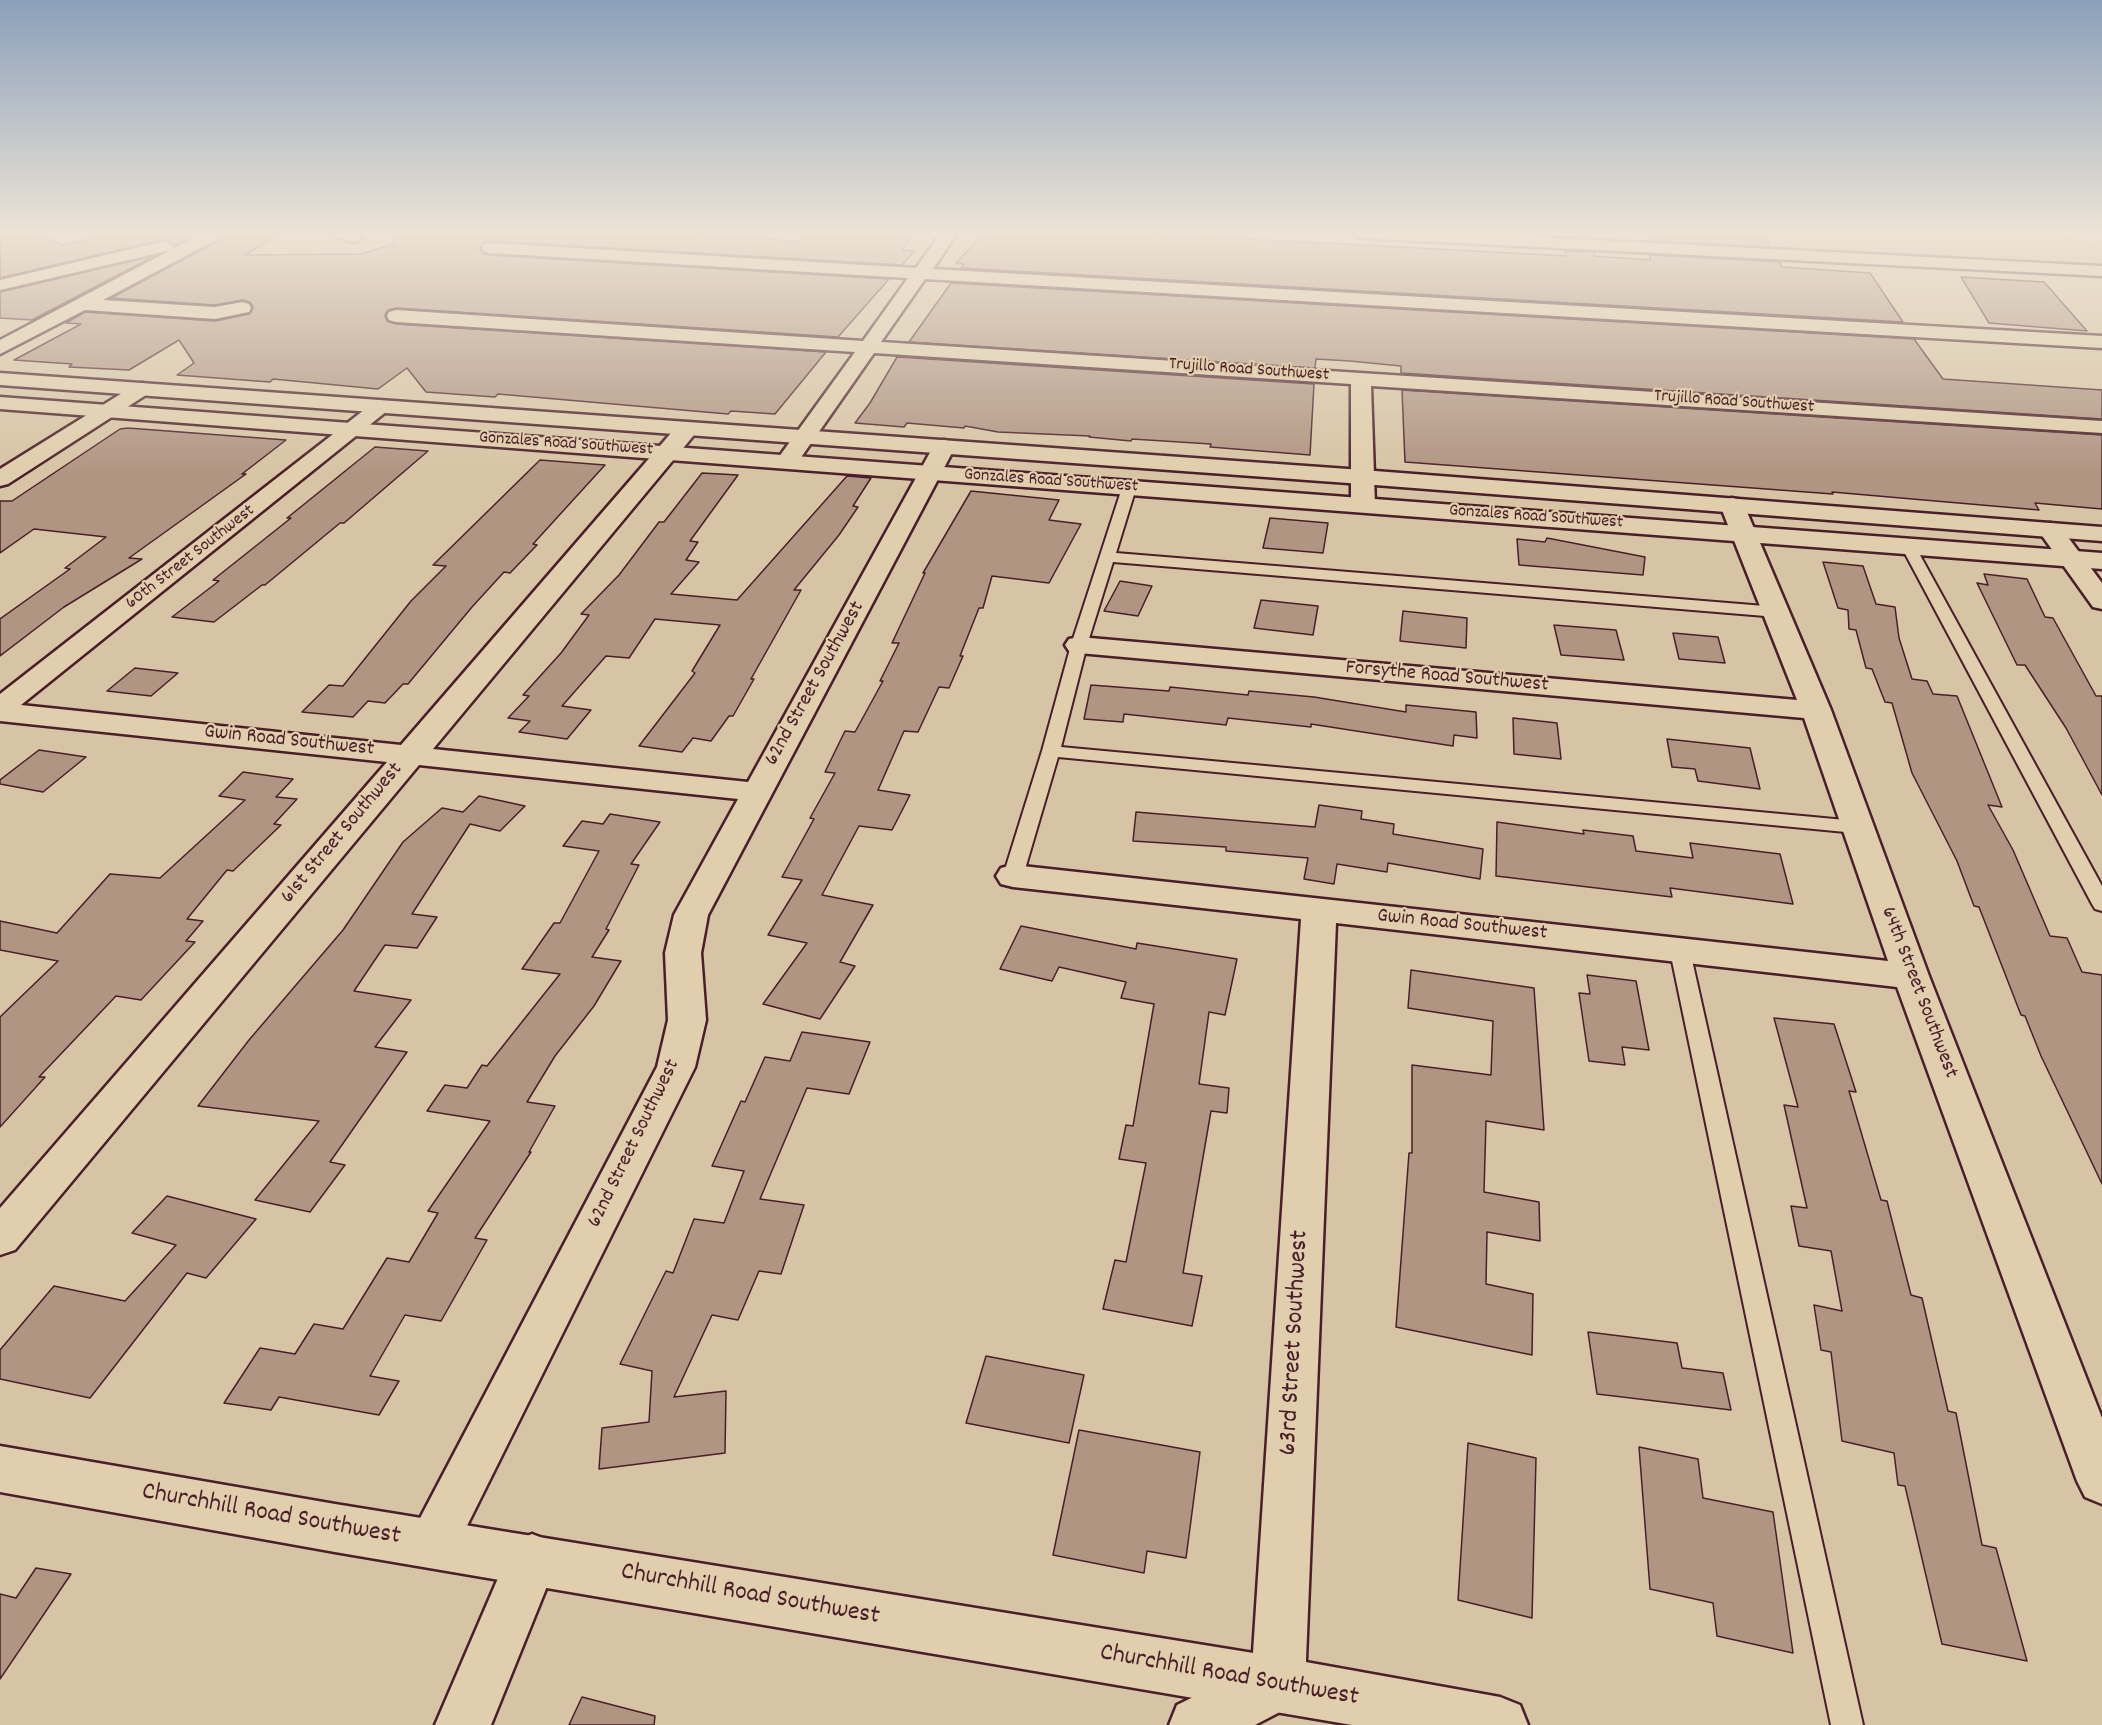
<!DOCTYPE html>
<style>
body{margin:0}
canvas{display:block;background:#d7c4a4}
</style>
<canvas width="2102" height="1725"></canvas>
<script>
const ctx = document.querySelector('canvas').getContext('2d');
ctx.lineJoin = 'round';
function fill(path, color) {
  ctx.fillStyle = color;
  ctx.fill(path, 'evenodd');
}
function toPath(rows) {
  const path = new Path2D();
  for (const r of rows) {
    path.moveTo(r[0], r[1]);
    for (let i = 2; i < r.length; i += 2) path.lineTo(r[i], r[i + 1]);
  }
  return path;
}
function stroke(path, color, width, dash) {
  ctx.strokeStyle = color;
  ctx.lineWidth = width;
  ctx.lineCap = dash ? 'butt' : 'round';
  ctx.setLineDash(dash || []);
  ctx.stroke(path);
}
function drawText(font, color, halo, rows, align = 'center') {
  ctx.font = font + ' Dekko,sans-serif';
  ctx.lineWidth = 4.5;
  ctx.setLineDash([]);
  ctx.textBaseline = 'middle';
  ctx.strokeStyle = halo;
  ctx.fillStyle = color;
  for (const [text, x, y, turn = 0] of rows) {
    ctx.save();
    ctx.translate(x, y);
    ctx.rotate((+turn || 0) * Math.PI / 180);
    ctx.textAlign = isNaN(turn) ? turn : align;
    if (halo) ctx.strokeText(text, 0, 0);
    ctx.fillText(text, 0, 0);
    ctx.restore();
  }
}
fill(toPath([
 [1646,233,2083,233,2102,251,2102,265,1650,242]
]), '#cbb69a');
fill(toPath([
 [1934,233,2064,233,2077,245,1938,238]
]), '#c0a890');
const building = toPath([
 [16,233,39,233,62,245,115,233,198,233,175,245,164,239,0,278,0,236,16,233],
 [225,233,282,233,244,255,361,254,394,244,393,233,688,233,798,241,798,233,914,233,902,250,915,251,902,265,490,241,484,242,480,247,482,253,490,255,889,279,838,337,396,308,388,310,385,315,387,321,396,324,826,352,775,414,731,411,728,414,498,394,495,397,426,392,407,368,378,389,273,379,270,382,177,375,194,363,179,340,129,370,69,367,72,364,14,360,81,324,66,323,85,312,215,321,249,314,253,307,250,302,243,300,215,305,111,298,222,239,225,233],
 [984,233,1139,233,1566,256,1565,251,1594,252,1595,256,1650,260,1650,255,1779,262,1782,267,1870,273,1903,322,961,268,964,264,956,263,984,233],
 [1651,233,1761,233,1770,247,1650,241,1651,233],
 [154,256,32,320,0,318,0,292,154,256],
 [1961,277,2044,282,2087,331,1989,323,1961,277],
 [951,283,1914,339,1943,379,2102,390,2102,419,1401,373,1401,366,1350,361,1316,359,1315,368,909,342,951,283],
 [897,357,1314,384,1310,455,1210,447,1211,444,1132,439,1131,441,1089,437,1090,436,998,432,965,426,964,428,907,423,904,427,855,423,870,403,897,357],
 [1402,390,2102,435,2102,509,2035,503,2039,510,1832,492,1833,494,1405,462,1402,390],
 [128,428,286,440,242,474,246,474,129,558,142,559,64,607,0,656,0,619,70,569,65,568,106,537,34,529,0,553,0,501,12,501,120,429,128,428],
 [375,447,428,451,344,523,340,523,265,585,262,585,214,622,172,617,219,581,213,580,291,518,287,518,375,447],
 [540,460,605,465,533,544,537,545,510,573,504,572,472,607,408,684,403,684,385,703,368,701,353,717,302,712,329,685,343,686,411,601,446,566,433,565,540,460],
 [702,473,738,475,690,541,698,542,686,560,699,562,671,594,737,600,847,476,871,478,853,506,858,507,839,535,794,590,801,590,751,679,754,679,733,716,729,716,711,741,693,738,682,752,639,746,695,673,692,671,720,625,655,619,629,658,606,656,562,706,591,710,567,739,519,732,530,721,508,718,529,696,523,695,561,653,589,615,581,614,619,575,659,522,664,522,702,473],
 [971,491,1059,500,1049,520,1081,524,1049,583,992,576,983,608,979,608,960,656,963,656,949,688,939,687,918,732,904,731,878,790,910,795,892,830,859,826,822,895,873,905,840,962,855,966,820,1019,763,1004,807,943,768,935,802,880,782,877,814,819,810,818,835,773,825,772,845,731,855,732,883,681,880,681,899,643,892,643,925,573,923,573,971,491],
 [1270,518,1328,523,1323,553,1263,548,1270,518],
 [1547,538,1645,557,1643,575,1519,565,1517,539,1545,542,1547,538],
 [1823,562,1863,566,1876,604,1895,607,1899,638,1912,679,1927,681,1933,694,1957,696,2002,807,1988,805,2013,850,2050,936,2067,938,2082,972,2102,975,2102,1184,2041,1056,2025,1016,2021,1015,1979,907,1974,906,1957,861,1912,773,1892,703,1885,702,1872,669,1866,668,1856,630,1849,629,1848,610,1838,608,1823,562],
 [1984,574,2027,579,2045,617,2053,618,2096,696,2102,696,2102,795,2066,728,2025,665,2017,665,1977,583,1988,585,1984,574],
 [1120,581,1152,586,1138,616,1104,611,1120,581],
 [1261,600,1318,606,1313,635,1254,628,1261,600],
 [1403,611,1467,618,1466,648,1400,641,1403,611],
 [1554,625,1616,630,1624,660,1561,655,1554,625],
 [1673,633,1718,637,1725,663,1679,659,1673,633],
 [135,668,178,673,151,696,107,691,135,668],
 [1091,685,1169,691,1170,687,1248,695,1249,691,1314,697,1406,712,1406,705,1476,712,1477,738,1454,735,1453,746,1311,724,1311,727,1228,718,1226,725,1124,714,1123,722,1084,719,1091,685],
 [1513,718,1557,723,1561,759,1514,754,1513,718],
 [1667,739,1750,748,1760,789,1698,781,1695,769,1672,767,1667,739],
 [39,750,86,757,43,792,0,784,0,780,39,750],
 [243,772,293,779,276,797,297,799,274,824,281,825,233,871,227,870,187,919,203,921,186,941,195,942,141,1000,116,996,39,1077,45,1077,0,1127,0,1017,58,961,0,950,0,921,57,933,110,874,160,878,245,800,219,796,243,772],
 [479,796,525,806,500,831,470,824,412,914,437,917,417,948,385,945,354,991,411,1000,375,1047,407,1052,330,1162,345,1165,310,1212,255,1200,319,1121,198,1106,249,1040,343,930,403,842,442,808,463,812,479,796],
 [1319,805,1362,811,1361,819,1394,824,1393,834,1483,849,1480,879,1388,863,1387,872,1337,864,1334,884,1304,879,1308,858,1226,851,1226,847,1133,841,1136,812,1315,827,1319,805],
 [610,814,660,822,631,864,639,865,606,929,609,930,592,957,621,961,594,1006,555,1056,527,1102,555,1106,529,1152,531,1152,475,1238,487,1240,441,1321,405,1315,370,1376,399,1381,379,1415,279,1397,271,1410,224,1403,260,1348,295,1354,314,1324,343,1329,387,1258,409,1262,438,1213,428,1211,490,1121,427,1111,445,1085,467,1088,482,1065,487,1066,560,974,522,969,554,923,560,923,599,851,563,846,582,821,603,824,610,814],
 [1497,822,1584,834,1583,830,1633,836,1636,851,1693,858,1690,843,1780,854,1793,904,1670,888,1672,897,1496,876,1497,822],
 [1021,926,1136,949,1137,943,1237,959,1225,1015,1209,1012,1199,1084,1229,1088,1227,1113,1211,1111,1183,1273,1202,1276,1192,1326,1103,1309,1115,1260,1126,1262,1146,1163,1119,1159,1126,1125,1133,1126,1154,1004,1121,998,1126,982,1059,967,1052,981,1000,969,1021,926],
 [1411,970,1534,988,1544,1130,1486,1121,1484,1192,1539,1202,1540,1241,1487,1232,1486,1284,1533,1294,1532,1355,1396,1327,1409,1153,1412,1153,1412,1065,1491,1075,1493,1021,1408,1008,1411,970],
 [1587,975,1636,981,1649,1050,1622,1047,1625,1065,1589,1061,1579,993,1590,994,1587,975],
 [1774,1018,1834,1024,1856,1092,1849,1091,1881,1200,1887,1201,1911,1295,1922,1298,1948,1411,1956,1413,1982,1545,1996,1548,2027,1661,1942,1644,1905,1486,1898,1485,1894,1453,1842,1441,1831,1352,1821,1350,1814,1305,1842,1311,1831,1251,1799,1246,1791,1206,1807,1208,1784,1105,1798,1107,1774,1018],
 [802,1032,870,1042,849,1094,807,1088,760,1199,804,1205,781,1274,759,1271,738,1320,712,1315,674,1397,726,1391,725,1453,599,1469,602,1428,649,1422,652,1371,620,1364,666,1271,673,1273,694,1219,724,1223,744,1171,712,1166,741,1101,745,1102,765,1057,790,1061,802,1032],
 [167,1196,256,1219,206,1278,187,1273,90,1398,0,1379,0,1350,54,1286,125,1301,176,1245,132,1233,167,1196],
 [1588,1332,1677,1343,1682,1368,1723,1373,1731,1410,1597,1394,1588,1332],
 [986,1356,1084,1375,1069,1443,966,1423,986,1356],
 [1079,1430,1200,1452,1186,1558,1147,1551,1144,1573,1053,1555,1079,1430],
 [1468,1443,1536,1458,1532,1618,1458,1600,1468,1443],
 [1639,1447,1698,1459,1703,1498,1773,1512,1793,1653,1717,1636,1713,1603,1650,1589,1639,1447],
 [36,1568,71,1574,0,1679,0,1594,16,1598,36,1568],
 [582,1697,655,1716,654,1725,569,1725,582,1697]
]);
fill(building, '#b09582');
stroke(building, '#4a1f2b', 1.5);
const service = toPath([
 [1129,484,1136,488,1116,553,1777,607,1785,612,1777,617,1113,562,1087,645,1061,747,1856,821,1863,823,1865,827,1863,831,1856,833,1058,757,1023,876,1020,880,1013,882,1006,880,1003,876,1042,751,1071,645,1122,488,1129,484],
 [1908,542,1915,546,2102,886,2102,911,2095,909,2092,904,1901,546,1908,542],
 [1680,944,1687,946,1690,951,1863,1725,1831,1725,1670,951,1673,946,1680,944]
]);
const minor = toPath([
 [203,233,223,233,221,237,103,300,215,307,242,302,249,304,251,308,249,312,215,319,85,310,0,354,0,340,203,233],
 [333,233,359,233,363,237,355,242,335,237,333,233],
 [941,233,957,233,933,269,2102,336,2102,348,925,279,881,342,2102,421,2102,433,1371,386,1375,505,1371,510,1363,512,1355,510,1351,505,1351,384,874,353,795,466,787,468,779,466,776,461,855,352,396,322,389,320,387,316,389,312,396,310,863,341,908,278,490,253,484,252,482,248,484,244,490,243,916,268,941,233],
 [165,241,173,246,171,250,0,290,0,280,165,241],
 [142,383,149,385,152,389,149,393,8,484,0,486,0,469,135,385,142,383],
 [380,401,387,403,391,407,387,411,21,705,401,745,678,425,686,423,694,425,697,430,694,435,433,749,748,782,933,447,936,442,944,440,952,442,955,447,708,915,701,953,706,1020,695,1067,450,1560,432,1568,414,1560,407,1543,657,1067,668,1020,665,953,674,915,738,799,419,765,15,1250,0,1255,0,1208,387,762,0,721,0,694,373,403,380,401],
 [1732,498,1740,500,1744,505,1831,710,1929,976,2102,1418,2102,1504,2085,1497,2077,1481,1897,987,1336,923,1305,1684,1297,1703,1255,1725,1169,1725,1177,1705,1252,1668,1301,919,1013,887,1001,884,996,876,1001,868,1013,865,1888,961,1804,718,1079,653,1069,651,1065,645,1069,639,1079,637,1797,700,1720,505,1724,500,1732,498],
 [2050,523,2059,525,2102,583,2102,609,2093,607,2038,530,2041,525,2050,523],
 [532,1534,550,1541,558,1559,491,1725,435,1725,514,1541,532,1534]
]);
const tertiary = toPath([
 [1356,233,1459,233,2102,266,2102,276,1364,238,1358,237,1356,233],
 [0,373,1362,470,2102,527,2102,541,1362,484,0,385,0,373],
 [0,397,2102,553,2102,569,0,409,0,397],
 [0,1446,335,1504,1278,1657,1500,1697,1520,1705,1528,1725,1352,1725,335,1552,0,1492,0,1446]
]);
stroke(service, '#4a1f2b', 4);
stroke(minor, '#4a1f2b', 5);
stroke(tertiary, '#4a1f2b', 5);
fill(service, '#e0ceac');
fill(minor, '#e0ceac');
fill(tertiary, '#e0ceac');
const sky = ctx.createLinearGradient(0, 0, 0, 474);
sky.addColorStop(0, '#8ba0ba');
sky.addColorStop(0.49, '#ede4d6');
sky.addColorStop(1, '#ede4d600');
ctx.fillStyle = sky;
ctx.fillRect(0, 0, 2102, 474);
drawText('18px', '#4a1f2b', '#e0ceac', [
 ["Trujillo Road Southwest",1249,371,4],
 ["Trujillo Road Southwest",1734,403,4],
 ["Gonzales Road Southwest",566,445,4],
 ["Gonzales Road Southwest",1051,482,4],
 ["Gonzales Road Southwest",1536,518,4],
 ["60th Street Southwest",191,558,-38]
]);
drawText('21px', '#4a1f2b', '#e0ceac', [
 ["Forsythe Road Southwest",1447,678,5],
 ["62nd Street Southwest",816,684,-61],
 ["Gwin Road Southwest",289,742,6],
 ["61st Street Southwest",343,834,-50],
 ["Gwin Road Southwest",1462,926,6],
 ["64th Street Southwest",1918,993,69],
 ["62nd Street Southwest",635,1144,-64]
]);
drawText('26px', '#4a1f2b', '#e0ceac', [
 ["63rd Street Southwest",1296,1343,-87],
 ["Churchhill Road Southwest",271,1516,10],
 ["Churchhill Road Southwest",750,1596,10],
 ["Churchhill Road Southwest",1229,1677,10]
]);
</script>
